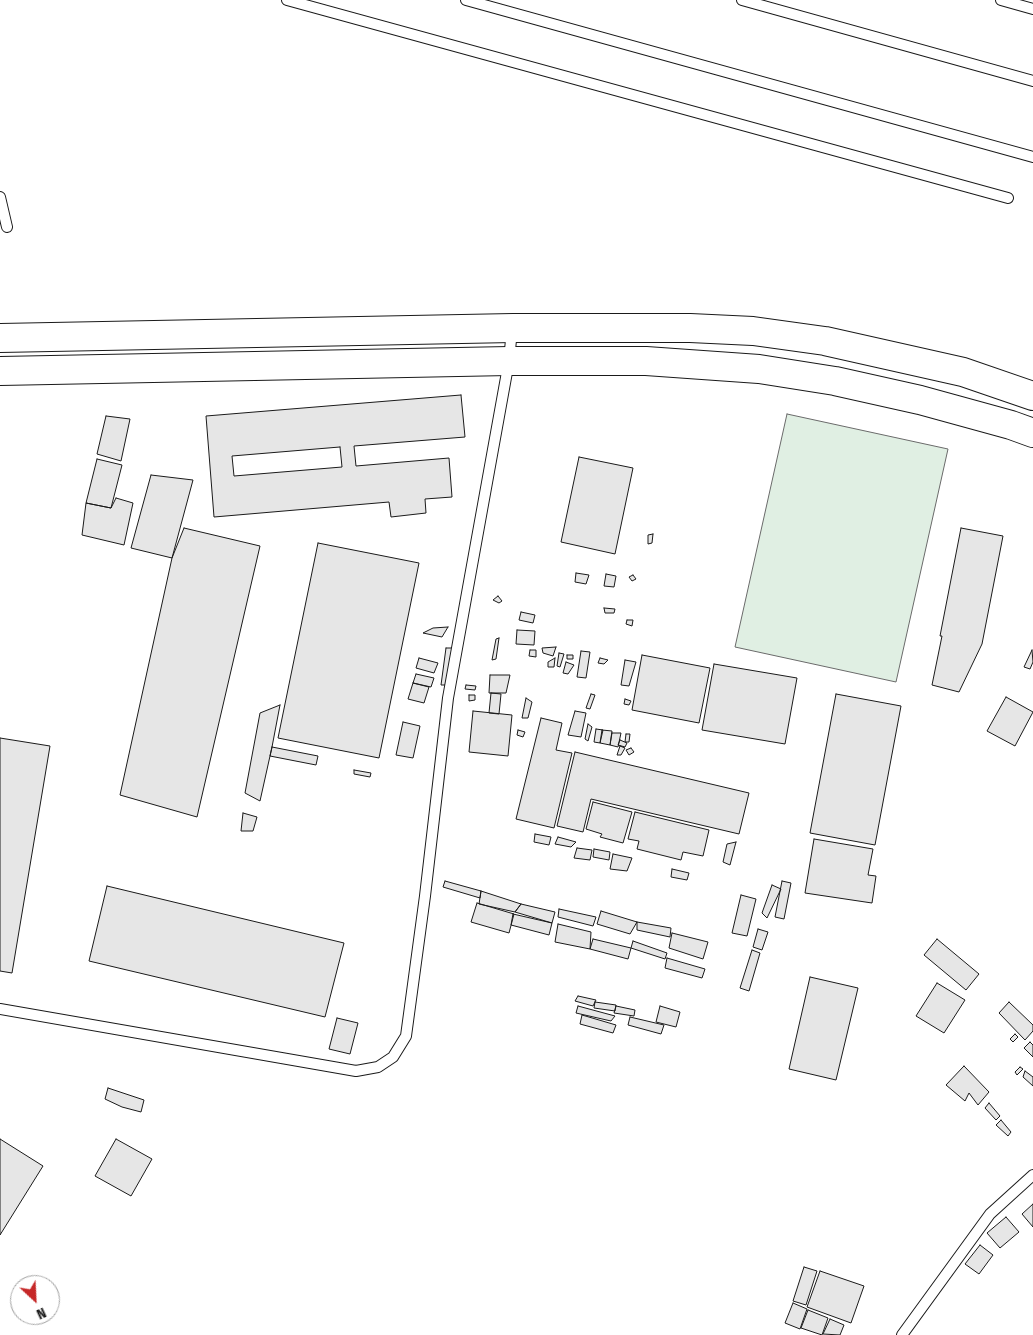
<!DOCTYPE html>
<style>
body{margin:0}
#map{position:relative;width:1033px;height:1335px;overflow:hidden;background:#fff;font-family:"Fira Sans Condensed",sans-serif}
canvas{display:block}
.north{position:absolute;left:10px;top:1275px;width:50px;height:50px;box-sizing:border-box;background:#fff;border:1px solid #a3a3a3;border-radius:50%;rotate:155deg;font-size:14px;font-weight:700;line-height:20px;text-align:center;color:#1a1a1a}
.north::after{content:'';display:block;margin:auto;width:18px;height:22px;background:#c62828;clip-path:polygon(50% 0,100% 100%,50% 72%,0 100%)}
</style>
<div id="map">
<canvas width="1033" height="1335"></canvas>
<div class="north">N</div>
</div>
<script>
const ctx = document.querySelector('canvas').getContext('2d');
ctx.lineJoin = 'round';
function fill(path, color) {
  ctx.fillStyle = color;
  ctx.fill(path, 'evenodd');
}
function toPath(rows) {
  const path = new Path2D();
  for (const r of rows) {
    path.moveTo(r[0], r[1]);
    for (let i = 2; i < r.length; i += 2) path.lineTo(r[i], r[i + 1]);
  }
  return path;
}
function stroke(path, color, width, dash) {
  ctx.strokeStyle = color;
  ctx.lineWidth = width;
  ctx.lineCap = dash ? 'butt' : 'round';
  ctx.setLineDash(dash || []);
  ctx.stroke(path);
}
const green = toPath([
 [787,414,948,449,896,682,735,647,787,414]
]);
fill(green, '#e0efe3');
stroke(green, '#6a6a6a', 1);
const building = toPath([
 [461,395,465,437,354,446,356,466,449,458,452,497,425,499,426,513,391,517,389,502,214,517,206,416,461,395],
 [340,447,342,467,234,476,232,456,340,447],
 [106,416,130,419,121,461,97,454,106,416],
 [579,457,633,468,615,554,561,542,579,457],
 [97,459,122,465,111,508,86,503,97,459],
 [151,475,193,480,172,558,131,548,151,475],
 [116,498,133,503,124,545,82,535,86,503,111,508,116,498],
 [184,528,260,546,197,817,120,795,172,558,184,528],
 [961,528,1003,536,982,644,959,692,932,685,942,636,940,636,961,528],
 [653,534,652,543,648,544,648,535,653,534],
 [318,543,419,563,379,758,278,738,318,543],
 [576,573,589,575,586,584,575,582,576,573],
 [606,574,616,576,614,587,604,586,606,574],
 [633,575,636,579,632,581,629,577,633,575],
 [498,596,502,601,499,603,493,600,498,596],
 [604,608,615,609,614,613,605,613,604,608],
 [521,612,535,615,533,623,519,620,521,612],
 [627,620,633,620,632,626,626,624,627,620],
 [448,627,442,637,423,633,433,628,448,627],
 [517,630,535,631,534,645,516,644,517,630],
 [499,638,496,659,492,660,496,639,499,638],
 [556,647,553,656,543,653,542,648,556,647],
 [446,648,453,648,448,685,441,685,446,648],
 [530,650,536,650,536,657,529,656,530,650],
 [1032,650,1033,662,1030,669,1024,667,1032,650],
 [581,651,590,652,586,678,577,677,581,651],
 [559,653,564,654,560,667,557,666,559,653],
 [567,655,573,655,573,659,567,659,567,655],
 [642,655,710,668,699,723,632,710,642,655],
 [419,658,438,663,434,673,416,668,419,658],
 [555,658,554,667,548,667,548,662,555,658],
 [600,658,608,660,604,664,598,663,600,658],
 [625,660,636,662,629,686,621,685,625,660],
 [566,662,574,665,568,674,563,673,566,662],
 [714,664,797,678,785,744,702,730,714,664],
 [416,674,434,678,431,687,413,683,416,674],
 [490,675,510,675,506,693,489,693,490,675],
 [413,683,429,687,424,703,408,699,413,683],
 [466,685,476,686,475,690,465,689,466,685],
 [491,693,501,694,499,714,489,713,491,693],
 [591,694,595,695,590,709,586,708,591,694],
 [836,694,901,706,875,845,810,833,836,694],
 [469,695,475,695,475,700,469,701,469,695],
 [1006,697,1033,712,1015,746,987,731,1006,697],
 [526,698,532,702,528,718,522,718,526,698],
 [625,699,631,701,629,705,624,704,625,699],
 [280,705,272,747,260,801,245,793,260,713,280,705],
 [473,711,512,715,508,756,469,752,473,711],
 [575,711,586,713,581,737,568,735,575,711],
 [541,718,562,723,556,750,572,753,554,828,516,819,541,718],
 [403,722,420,726,413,758,396,755,403,722],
 [588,724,592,727,588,741,585,739,588,724],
 [596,729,603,730,600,743,594,742,596,729],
 [518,730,525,732,523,737,517,735,518,730],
 [602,730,612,731,610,745,600,743,602,730],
 [612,733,621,733,618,747,610,745,612,733],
 [626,734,630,734,629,742,625,742,626,734],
 [0,738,50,746,12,973,0,971,0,738],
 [620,740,627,743,625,747,618,745,620,740],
 [620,746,625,748,621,755,617,755,620,746],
 [272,747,318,756,316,765,270,756,272,747],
 [631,748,634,752,629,755,626,750,631,748],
 [575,752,749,793,739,834,591,799,583,832,557,826,575,752],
 [354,770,371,773,370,777,354,774,354,770],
 [593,802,632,812,623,843,600,837,602,834,586,829,593,802],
 [635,812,709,830,703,856,683,852,681,860,637,849,639,841,628,839,635,812],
 [243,813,257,817,253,831,241,831,243,813],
 [535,834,551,837,549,845,534,842,535,834],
 [558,837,576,842,571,847,555,844,558,837],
 [814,839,873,849,868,875,876,876,872,903,805,893,814,839],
 [736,842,730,865,723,862,727,844,736,842],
 [577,848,592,850,590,860,574,858,577,848],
 [594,849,610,852,609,860,593,857,594,849],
 [613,854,632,858,627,871,610,869,613,854],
 [672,869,689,873,687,880,671,877,672,869],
 [445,881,481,891,480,898,443,887,445,881],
 [782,881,791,883,784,919,775,917,782,881],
 [772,885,781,889,767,918,762,913,772,885],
 [107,886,344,943,325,1017,89,961,107,886],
 [481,891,521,904,515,912,479,904,481,891],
 [741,895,756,899,747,936,732,933,741,895],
 [477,903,514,914,509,933,471,922,477,903],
 [521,904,555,912,552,923,515,912,521,904],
 [559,909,596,917,593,926,558,917,559,909],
 [601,911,637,922,630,934,597,924,601,911],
 [513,914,552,923,549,935,511,925,513,914],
 [637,922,671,928,670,937,637,930,637,922],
 [558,924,591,932,590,949,555,942,558,924],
 [758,929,768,932,762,950,753,947,758,929],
 [672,933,708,942,703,959,669,948,672,933],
 [593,939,631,948,628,959,590,949,593,939],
 [937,939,979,974,966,990,924,955,937,939],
 [633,941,667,953,665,959,631,948,633,941],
 [752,950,760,953,749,991,740,988,752,950],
 [667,958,705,969,702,978,665,968,667,958],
 [810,977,858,988,836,1080,789,1069,810,977],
 [937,983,965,1000,944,1033,916,1016,937,983],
 [578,996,596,1000,593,1006,575,1001,578,996],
 [595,1002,616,1005,615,1011,594,1008,595,1002],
 [1009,1002,1033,1025,1033,1031,1025,1040,999,1013,1009,1002],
 [578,1006,615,1016,611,1021,576,1013,578,1006],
 [616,1006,635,1010,634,1016,614,1013,616,1006],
 [660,1006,680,1012,676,1027,656,1022,660,1006],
 [582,1015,616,1025,613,1033,580,1024,582,1015],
 [630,1017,664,1025,661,1034,628,1025,630,1017],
 [337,1018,358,1023,350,1054,329,1049,337,1018],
 [1015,1034,1018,1037,1013,1042,1010,1039,1015,1034],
 [1030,1042,1033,1045,1033,1057,1024,1048,1030,1042],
 [964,1066,989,1092,978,1105,969,1093,965,1101,946,1085,964,1066],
 [1020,1067,1023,1069,1017,1075,1015,1072,1020,1067],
 [1025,1071,1033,1077,1033,1086,1023,1077,1025,1071],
 [108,1088,144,1100,141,1112,122,1107,105,1099,108,1088],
 [989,1103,1000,1116,996,1120,985,1108,989,1103],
 [1001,1120,1011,1132,1008,1136,996,1125,1001,1120],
 [0,1139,43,1166,0,1235,0,1139],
 [116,1139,152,1159,131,1196,95,1176,116,1139],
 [1033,1204,1033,1227,1022,1214,1033,1204],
 [1006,1217,1019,1232,1000,1248,987,1233,1006,1217],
 [980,1245,993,1255,979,1274,965,1264,980,1245],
 [804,1267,817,1271,806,1305,793,1301,804,1267],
 [820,1271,864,1286,851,1323,807,1307,820,1271],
 [793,1303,807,1309,800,1329,785,1323,793,1303],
 [808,1310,828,1318,822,1335,801,1328,808,1310],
 [830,1319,844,1325,840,1335,823,1334,830,1319]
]);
fill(building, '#e6e6e6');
stroke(building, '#1a1a1a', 1);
const lane = toPath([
 [287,0,1008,198],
 [466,0,1033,157],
 [742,0,1033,81],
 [1001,0,1033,9],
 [0,197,7,227],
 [0,1009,356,1071,378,1067,393,1057,406,1036,425,896,448,698,509,361,512,329],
 [902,1335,990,1214,1033,1175]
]);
const highway = toPath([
 [0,338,513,328,690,328,753,331,825,341,963,372,1033,396],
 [0,371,509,361,646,361,759,369,835,381,920,400,1011,425,1033,433]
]);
stroke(lane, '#1a1a1a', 12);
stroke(highway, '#1a1a1a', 30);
stroke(lane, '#fff', 10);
stroke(highway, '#fff', 28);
</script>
